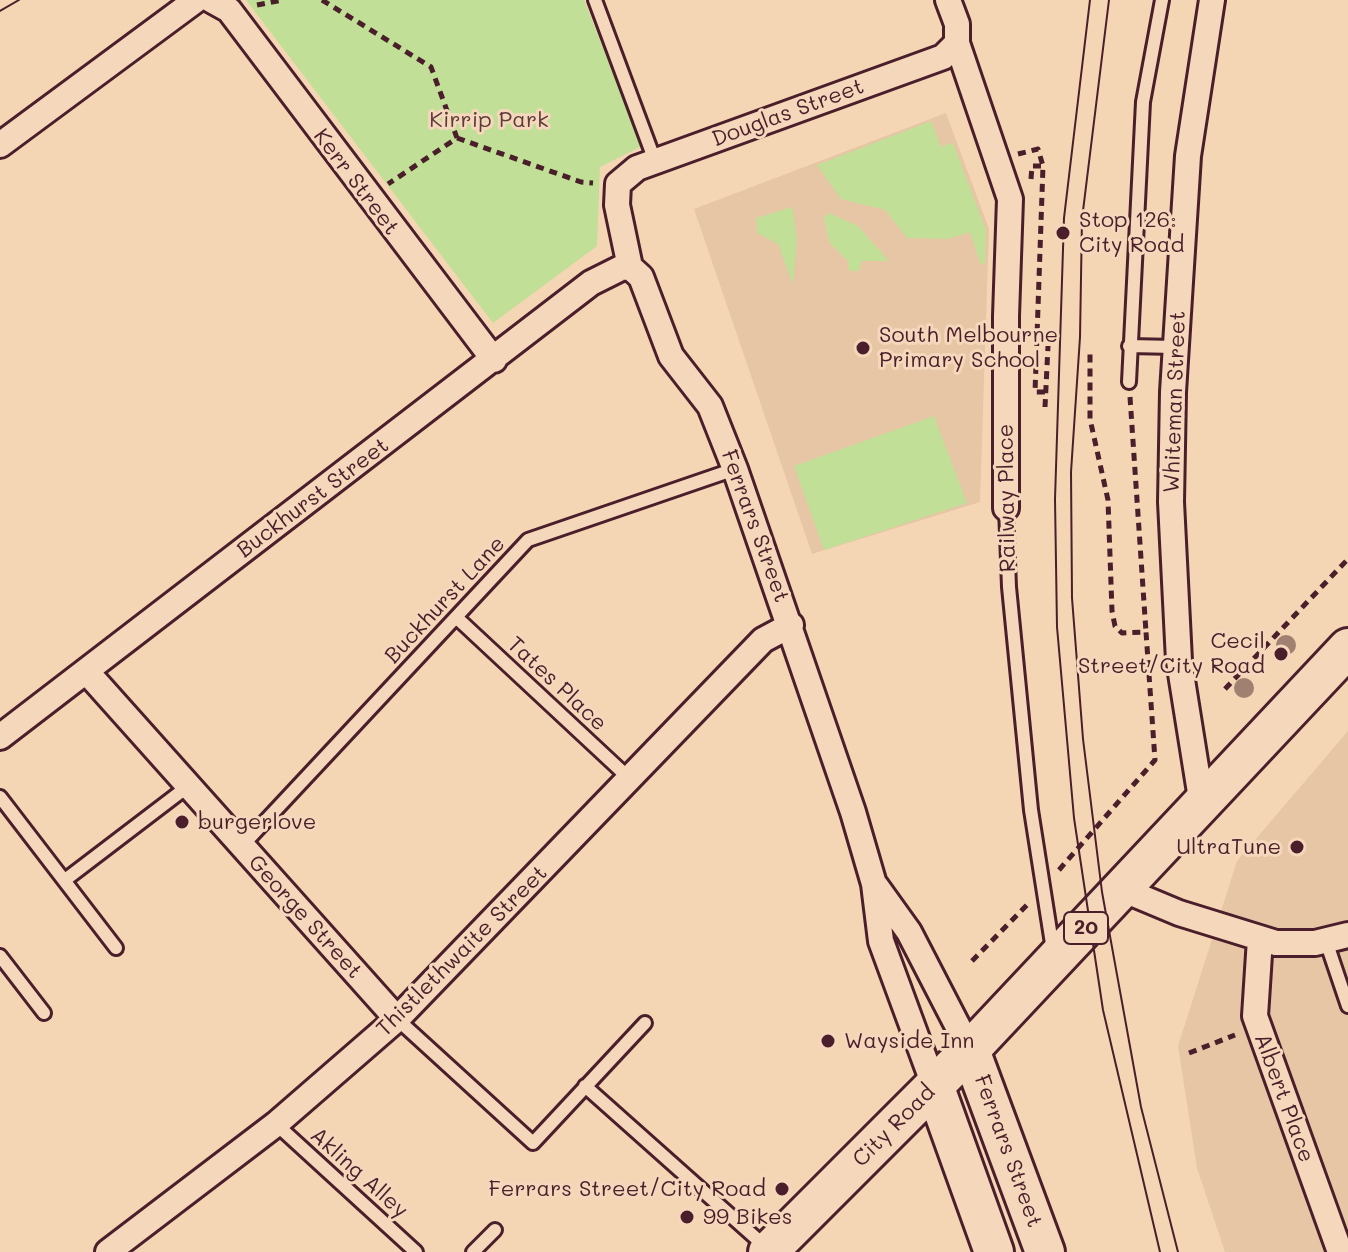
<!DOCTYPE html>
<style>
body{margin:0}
canvas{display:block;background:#f4d5b4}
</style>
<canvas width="1348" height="1252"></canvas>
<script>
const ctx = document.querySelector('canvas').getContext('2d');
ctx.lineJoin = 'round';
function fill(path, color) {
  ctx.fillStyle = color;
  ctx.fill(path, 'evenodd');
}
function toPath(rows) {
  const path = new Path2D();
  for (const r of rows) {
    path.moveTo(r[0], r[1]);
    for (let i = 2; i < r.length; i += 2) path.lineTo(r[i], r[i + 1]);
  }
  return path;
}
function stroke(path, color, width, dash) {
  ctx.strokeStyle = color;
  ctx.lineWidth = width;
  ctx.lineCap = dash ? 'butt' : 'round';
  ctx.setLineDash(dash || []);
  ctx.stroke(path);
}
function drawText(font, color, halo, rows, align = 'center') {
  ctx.font = font + ' Mali,sans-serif';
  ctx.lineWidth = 6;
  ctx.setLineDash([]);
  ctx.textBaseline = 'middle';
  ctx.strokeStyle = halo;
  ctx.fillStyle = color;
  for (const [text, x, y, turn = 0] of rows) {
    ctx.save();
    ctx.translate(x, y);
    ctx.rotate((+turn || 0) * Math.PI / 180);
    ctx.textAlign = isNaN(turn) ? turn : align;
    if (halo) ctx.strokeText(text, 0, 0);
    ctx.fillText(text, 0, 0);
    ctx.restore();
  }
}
fill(toPath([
 [946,113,989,229,980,502,812,554,694,209],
 [1348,731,1348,1252,1225,1252,1197,1168,1178,1046,1237,861]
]), '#e6c6a5');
fill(toPath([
 [246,0,584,0,642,146,600,167,597,246,493,323],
 [931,121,941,147,953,143,986,230,985,263,981,265,970,232,948,239,907,238,885,210,841,199,817,165],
 [792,207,797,238,793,285,778,244,757,233,756,218],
 [829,213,858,226,889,261,862,261,859,271,849,271,848,261,829,242,824,217],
 [934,416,967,503,824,550,794,466]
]), '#c1df96');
const lane = toPath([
 [595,0,655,161],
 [1129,346,1175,347],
 [1129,382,1143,102,1162,0],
 [1006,508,1009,587,1031,810,1053,950],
 [456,617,631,780],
 [0,797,116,948],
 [242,846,528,540,735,469],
 [65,880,187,787],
 [1326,941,1348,1006],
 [0,956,44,1013],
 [397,1019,533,1143,645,1023],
 [585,1086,767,1248],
 [276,1124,416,1252],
 [473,1252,495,1230]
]);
const street = toPath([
 [211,0,229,10,494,360],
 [948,0,957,24,957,43,1010,199,1006,316,1006,508],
 [0,145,196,0],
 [86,671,397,1019],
 [0,737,591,283,621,268,630,267],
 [1202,805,1179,661,1171,502,1173,392,1188,156,1212,0],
 [876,886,909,932,970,1050],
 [1124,890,1179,913,1276,943,1315,943,1348,935],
 [1260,939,1255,1016,1340,1252],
 [934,1085,881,941,874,884,853,812,735,469,710,406,671,356,641,277,630,267,617,205,618,184,637,168,943,57,957,43],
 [108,1252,276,1124,397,1019,763,640,791,625]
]);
const primary = toPath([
 [970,1050,1045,1252],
 [934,1085,994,1252],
 [768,1252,970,1050,1348,648]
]);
stroke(lane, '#4a1f2b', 18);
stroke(street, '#4a1f2b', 30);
stroke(primary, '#4a1f2b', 44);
stroke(toPath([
 [322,0,431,67,457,138,388,184],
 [257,5,282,0],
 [457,138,581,182,593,183],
 [1018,154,1038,149,1043,166],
 [1031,179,1032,166,1043,166,1035,392,1046,392],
 [1130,397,1146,632],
 [1045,407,1048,346],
 [1225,689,1348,559],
 [1059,870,1155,760,1146,632,1122,633,1115,626,1112,611,1108,500,1090,419,1090,354],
 [972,961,1028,904],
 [1189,1053,1235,1035]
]), '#4a1f2b', 5, [8, 6]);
stroke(lane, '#f5d7bb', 12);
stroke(street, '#f5d7bb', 24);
stroke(primary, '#f5d7bb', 38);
stroke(toPath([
 [1090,0,1064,218,1055,499,1057,627,1074,818,1103,1010,1160,1252],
 [1109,0,1082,219,1080,337,1071,472,1072,598,1083,739,1102,892,1141,1107,1178,1252],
 [0,11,19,0]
]), '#4a1f2b', 2);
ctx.fillStyle = '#a08171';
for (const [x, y] of [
 [1286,645],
 [1244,688]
]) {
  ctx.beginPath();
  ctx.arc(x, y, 10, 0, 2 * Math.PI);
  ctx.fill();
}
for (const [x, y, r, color] of [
 [1063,233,8,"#4a1f2b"],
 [863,348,8,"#4a1f2b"],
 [1281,654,8,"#4a1f2b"],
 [182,822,8,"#4a1f2b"],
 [1297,847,8,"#4a1f2b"],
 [828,1041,8,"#4a1f2b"],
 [782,1189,8,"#4a1f2b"],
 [687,1217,8,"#4a1f2b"]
]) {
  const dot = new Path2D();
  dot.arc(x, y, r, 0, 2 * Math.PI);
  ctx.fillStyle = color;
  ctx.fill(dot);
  stroke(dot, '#f5d7bb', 3);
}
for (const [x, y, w] of [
 [1086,928,44]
]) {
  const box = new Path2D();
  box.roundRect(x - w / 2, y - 16, w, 32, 6);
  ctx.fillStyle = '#f5d7bb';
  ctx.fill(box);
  stroke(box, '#4a1f2b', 2);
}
drawText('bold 20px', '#4a1f2b', null, [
 ["20",1086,928]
]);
drawText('22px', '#4a1f2b', '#f5d7bb', [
 ["Douglas Street",788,113,-20],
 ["Kerr Street",356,182,53],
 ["Whiteman Street",1175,402,-88],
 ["Buckhurst Street",313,498,-37],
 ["Railway Place",1007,498,-91],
 ["Ferrars Street",755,526,70],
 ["Buckhurst Lane",445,600,-47],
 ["Tates Place",557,684,43],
 ["George Street",305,917,48],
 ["Thistlethwaite Street",462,951,-45],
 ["Albert Place",1284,1098,70],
 ["City Road",894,1126,-45],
 ["Ferrars Street",1008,1151,70],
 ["Akling Alley",359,1173,42]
]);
drawText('22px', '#5c3c3b', '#f5d7bb', [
 ["Kirrip Park",489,120]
]);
drawText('22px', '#4a1f2b', '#f5d7bb', [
 ["Stop 126:",1079,220],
 ["City Road",1079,245],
 ["South Melbourne",879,335],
 ["Primary School",879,360],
 ["Cecil",1265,641,"right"],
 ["Street/City Road",1265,666,"right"],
 ["burgerlove",198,822],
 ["UltraTune",1281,847,"right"],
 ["Wayside Inn",844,1041],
 ["Ferrars Street/City Road",766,1189,"right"],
 ["99 Bikes",703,1217]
], 'left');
</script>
